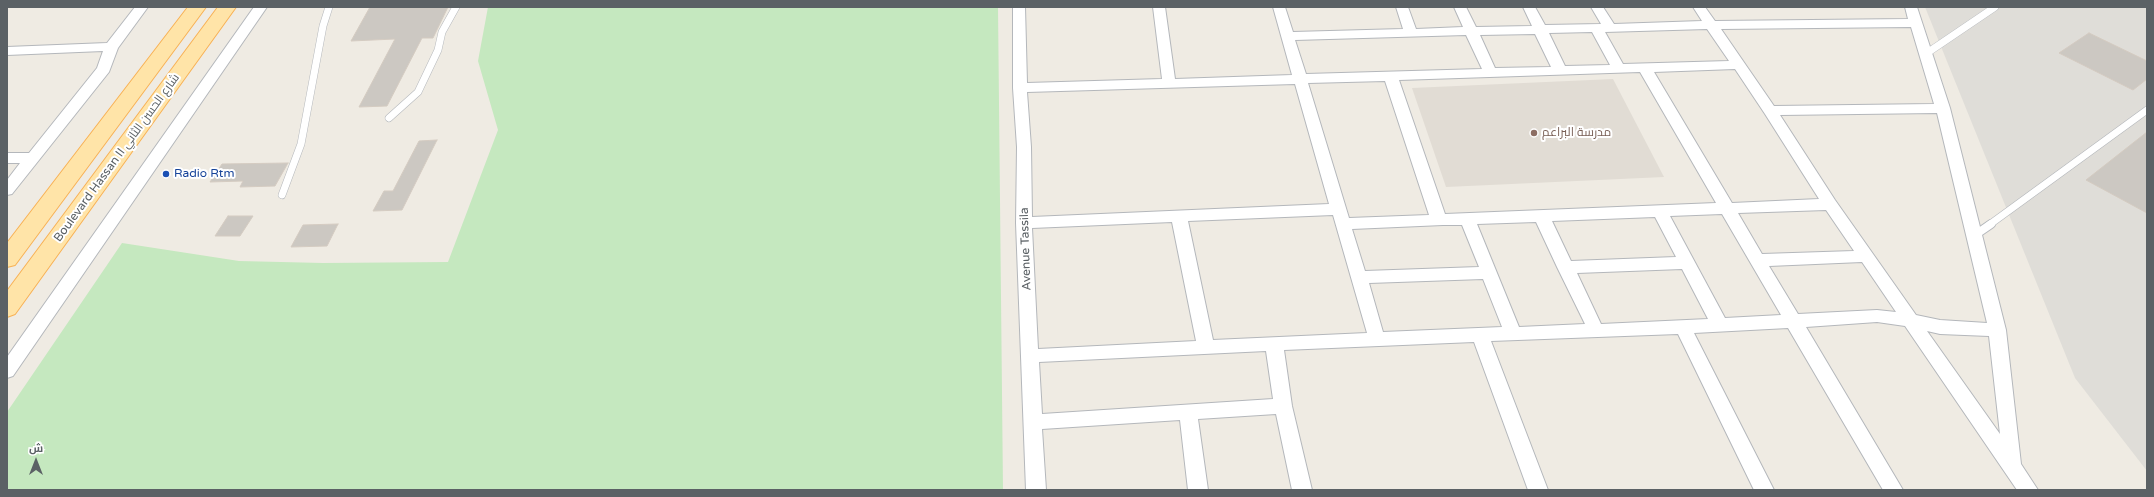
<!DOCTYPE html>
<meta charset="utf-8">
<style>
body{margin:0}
#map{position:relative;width:2154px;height:497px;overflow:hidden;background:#efebe3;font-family:"Varela Round",Cairo,sans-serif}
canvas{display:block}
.frame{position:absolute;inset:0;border:8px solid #5b6165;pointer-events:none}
.north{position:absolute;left:16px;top:441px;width:40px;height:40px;-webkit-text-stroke:3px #fff;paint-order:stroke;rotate:0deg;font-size:11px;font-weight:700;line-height:16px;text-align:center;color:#5b6165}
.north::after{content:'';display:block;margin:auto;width:14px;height:18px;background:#5b6165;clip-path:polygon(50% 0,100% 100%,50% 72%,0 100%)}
</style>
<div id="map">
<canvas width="2154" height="497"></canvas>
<div class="frame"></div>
<div class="north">ش</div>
</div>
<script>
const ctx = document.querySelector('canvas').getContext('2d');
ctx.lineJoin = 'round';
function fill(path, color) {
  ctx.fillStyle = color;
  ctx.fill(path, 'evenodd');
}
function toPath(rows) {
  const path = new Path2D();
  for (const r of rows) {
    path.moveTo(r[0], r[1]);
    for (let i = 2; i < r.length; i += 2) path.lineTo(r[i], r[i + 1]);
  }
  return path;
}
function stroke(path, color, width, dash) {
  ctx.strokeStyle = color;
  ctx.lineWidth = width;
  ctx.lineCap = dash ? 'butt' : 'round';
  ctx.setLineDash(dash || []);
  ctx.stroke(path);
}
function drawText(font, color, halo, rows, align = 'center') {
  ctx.font = font + ' "Varela Round",Cairo,sans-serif';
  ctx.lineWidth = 4;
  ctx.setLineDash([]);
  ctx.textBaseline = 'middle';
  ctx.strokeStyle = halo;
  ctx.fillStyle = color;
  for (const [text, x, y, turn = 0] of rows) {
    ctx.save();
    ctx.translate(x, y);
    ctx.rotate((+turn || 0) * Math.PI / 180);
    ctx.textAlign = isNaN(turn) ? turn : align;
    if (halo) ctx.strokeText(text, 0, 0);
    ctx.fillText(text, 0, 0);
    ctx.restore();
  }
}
fill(toPath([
 [1925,7,2147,7,2147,471,2075,378]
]), '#dfddd8');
fill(toPath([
 [1613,79,1664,177,1446,187,1412,88]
]), '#e1dcd4');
fill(toPath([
 [488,7,998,7,1003,490,7,490,7,412,122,243,239,261,323,263,448,262,498,130,478,61]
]), '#c5e8bf');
const building = toPath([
 [370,7,448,7,433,38,422,38,387,106,359,107,395,39,351,41,370,7],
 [2089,33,2147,61,2147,79,2133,90,2059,53,2089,33],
 [2147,132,2147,213,2086,180,2147,132],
 [437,140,402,210,373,211,384,191,393,191,419,141,437,140],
 [288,163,275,186,240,187,243,181,210,182,222,164,288,163],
 [228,216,253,216,240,236,215,236,228,216],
 [338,224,327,246,291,247,303,225,338,224]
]);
fill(building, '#ccc8c2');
stroke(building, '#d4cbc1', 1);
const laneFar1 = toPath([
 [1927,53,1995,7],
 [389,118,418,92,438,50,442,32,456,7],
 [282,195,301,144,323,26,329,7],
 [1989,225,2147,110]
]);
const lane = toPath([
 [1975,235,1991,224]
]);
const street = toPath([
 [135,7,148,7,118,48,109,72,12,194,7,195,7,180,20,163,7,163,7,153,29,153,97,68,103,51,7,55,7,47,107,43,135,7],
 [254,7,267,7,13,376,7,378,7,357,254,7],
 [1013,7,1025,7,1027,83,1162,79,1153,7,1165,7,1175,79,1292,75,1273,7,1285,7,1293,32,1403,29,1396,7,1408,7,1416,29,1463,27,1454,7,1466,7,1476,27,1532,26,1523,7,1535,7,1545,25,1601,24,1591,7,1603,7,1614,24,1702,21,1693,7,1705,7,1715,21,1908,19,1905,7,1917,7,1950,108,2006,330,2021,464,2038,490,2017,490,1905,326,1877,322,1806,327,1903,490,1883,490,1788,328,1694,333,1774,490,1754,490,1678,334,1491,341,1548,490,1528,490,1474,342,1284,350,1292,406,1312,490,1292,490,1276,414,1198,419,1208,490,1188,490,1180,420,1042,429,1046,490,1026,490,1016,223,1017,147,1013,88,1013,7],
 [1911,27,1934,104,1774,106,1721,29,1911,27],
 [1707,29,1729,61,1623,64,1605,32,1707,29],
 [1592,32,1610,65,1565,66,1549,33,1592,32],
 [1535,34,1551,67,1495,68,1480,35,1535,34],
 [1466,35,1482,69,1306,74,1295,40,1466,35],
 [1735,69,1765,114,1819,199,1732,203,1654,72,1735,69],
 [1640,72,1716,203,1445,214,1399,80,1640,72],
 [1385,81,1429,215,1349,218,1308,83,1385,81],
 [1295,84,1329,204,1032,217,1031,147,1027,92,1295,84],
 [1937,113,1987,323,1940,320,1916,315,1835,200,1780,115,1937,113],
 [1826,210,1854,251,1762,254,1738,213,1826,210],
 [1722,214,1781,315,1725,318,1670,216,1722,214],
 [1333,215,1367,333,1213,340,1188,221,1333,215],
 [1655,217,1676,257,1571,261,1552,221,1655,217],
 [1172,222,1196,341,1038,349,1032,228,1172,222],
 [1536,222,1557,267,1585,324,1519,327,1477,224,1536,222],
 [1443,225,1462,225,1479,267,1365,271,1352,229,1443,225],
 [1862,262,1896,312,1877,310,1798,314,1769,266,1862,262],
 [1682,269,1708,319,1601,324,1577,273,1682,269],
 [1483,279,1502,327,1383,332,1369,283,1483,279],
 [1927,331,1940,334,1989,336,2000,434,1927,331],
 [1266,351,1273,399,1042,414,1039,362,1266,351]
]);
const primary = toPath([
 [188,7,206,7,15,265,7,267,7,243,188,7],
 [218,7,236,7,15,314,7,317,7,291,218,7]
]);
stroke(laneFar1, '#b4b7bb', 8);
stroke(lane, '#b4b7bb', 10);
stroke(street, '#b4b7bb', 2);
stroke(primary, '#f8b154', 2);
stroke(laneFar1, '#fff', 7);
stroke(lane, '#fff', 8);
fill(street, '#fff');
fill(primary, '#ffe4a8');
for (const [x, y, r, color] of [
 [1534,133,4,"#8d6e63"],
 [166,174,4,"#1a4fb4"]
]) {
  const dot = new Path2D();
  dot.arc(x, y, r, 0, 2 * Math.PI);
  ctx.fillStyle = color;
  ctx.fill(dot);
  stroke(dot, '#fff', 1.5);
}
drawText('12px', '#785e54', '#fff', [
 ["مدرسة البراعم",1542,133]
], 'left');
drawText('12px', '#5b6165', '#fff', [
 ["Boulevard Hassan II شارع الحسن الثاني",117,158,-54],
 ["Avenue Tassila",1026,249,-92]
]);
drawText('12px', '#164399', '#fff', [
 ["Radio Rtm",174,174]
], 'left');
</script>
